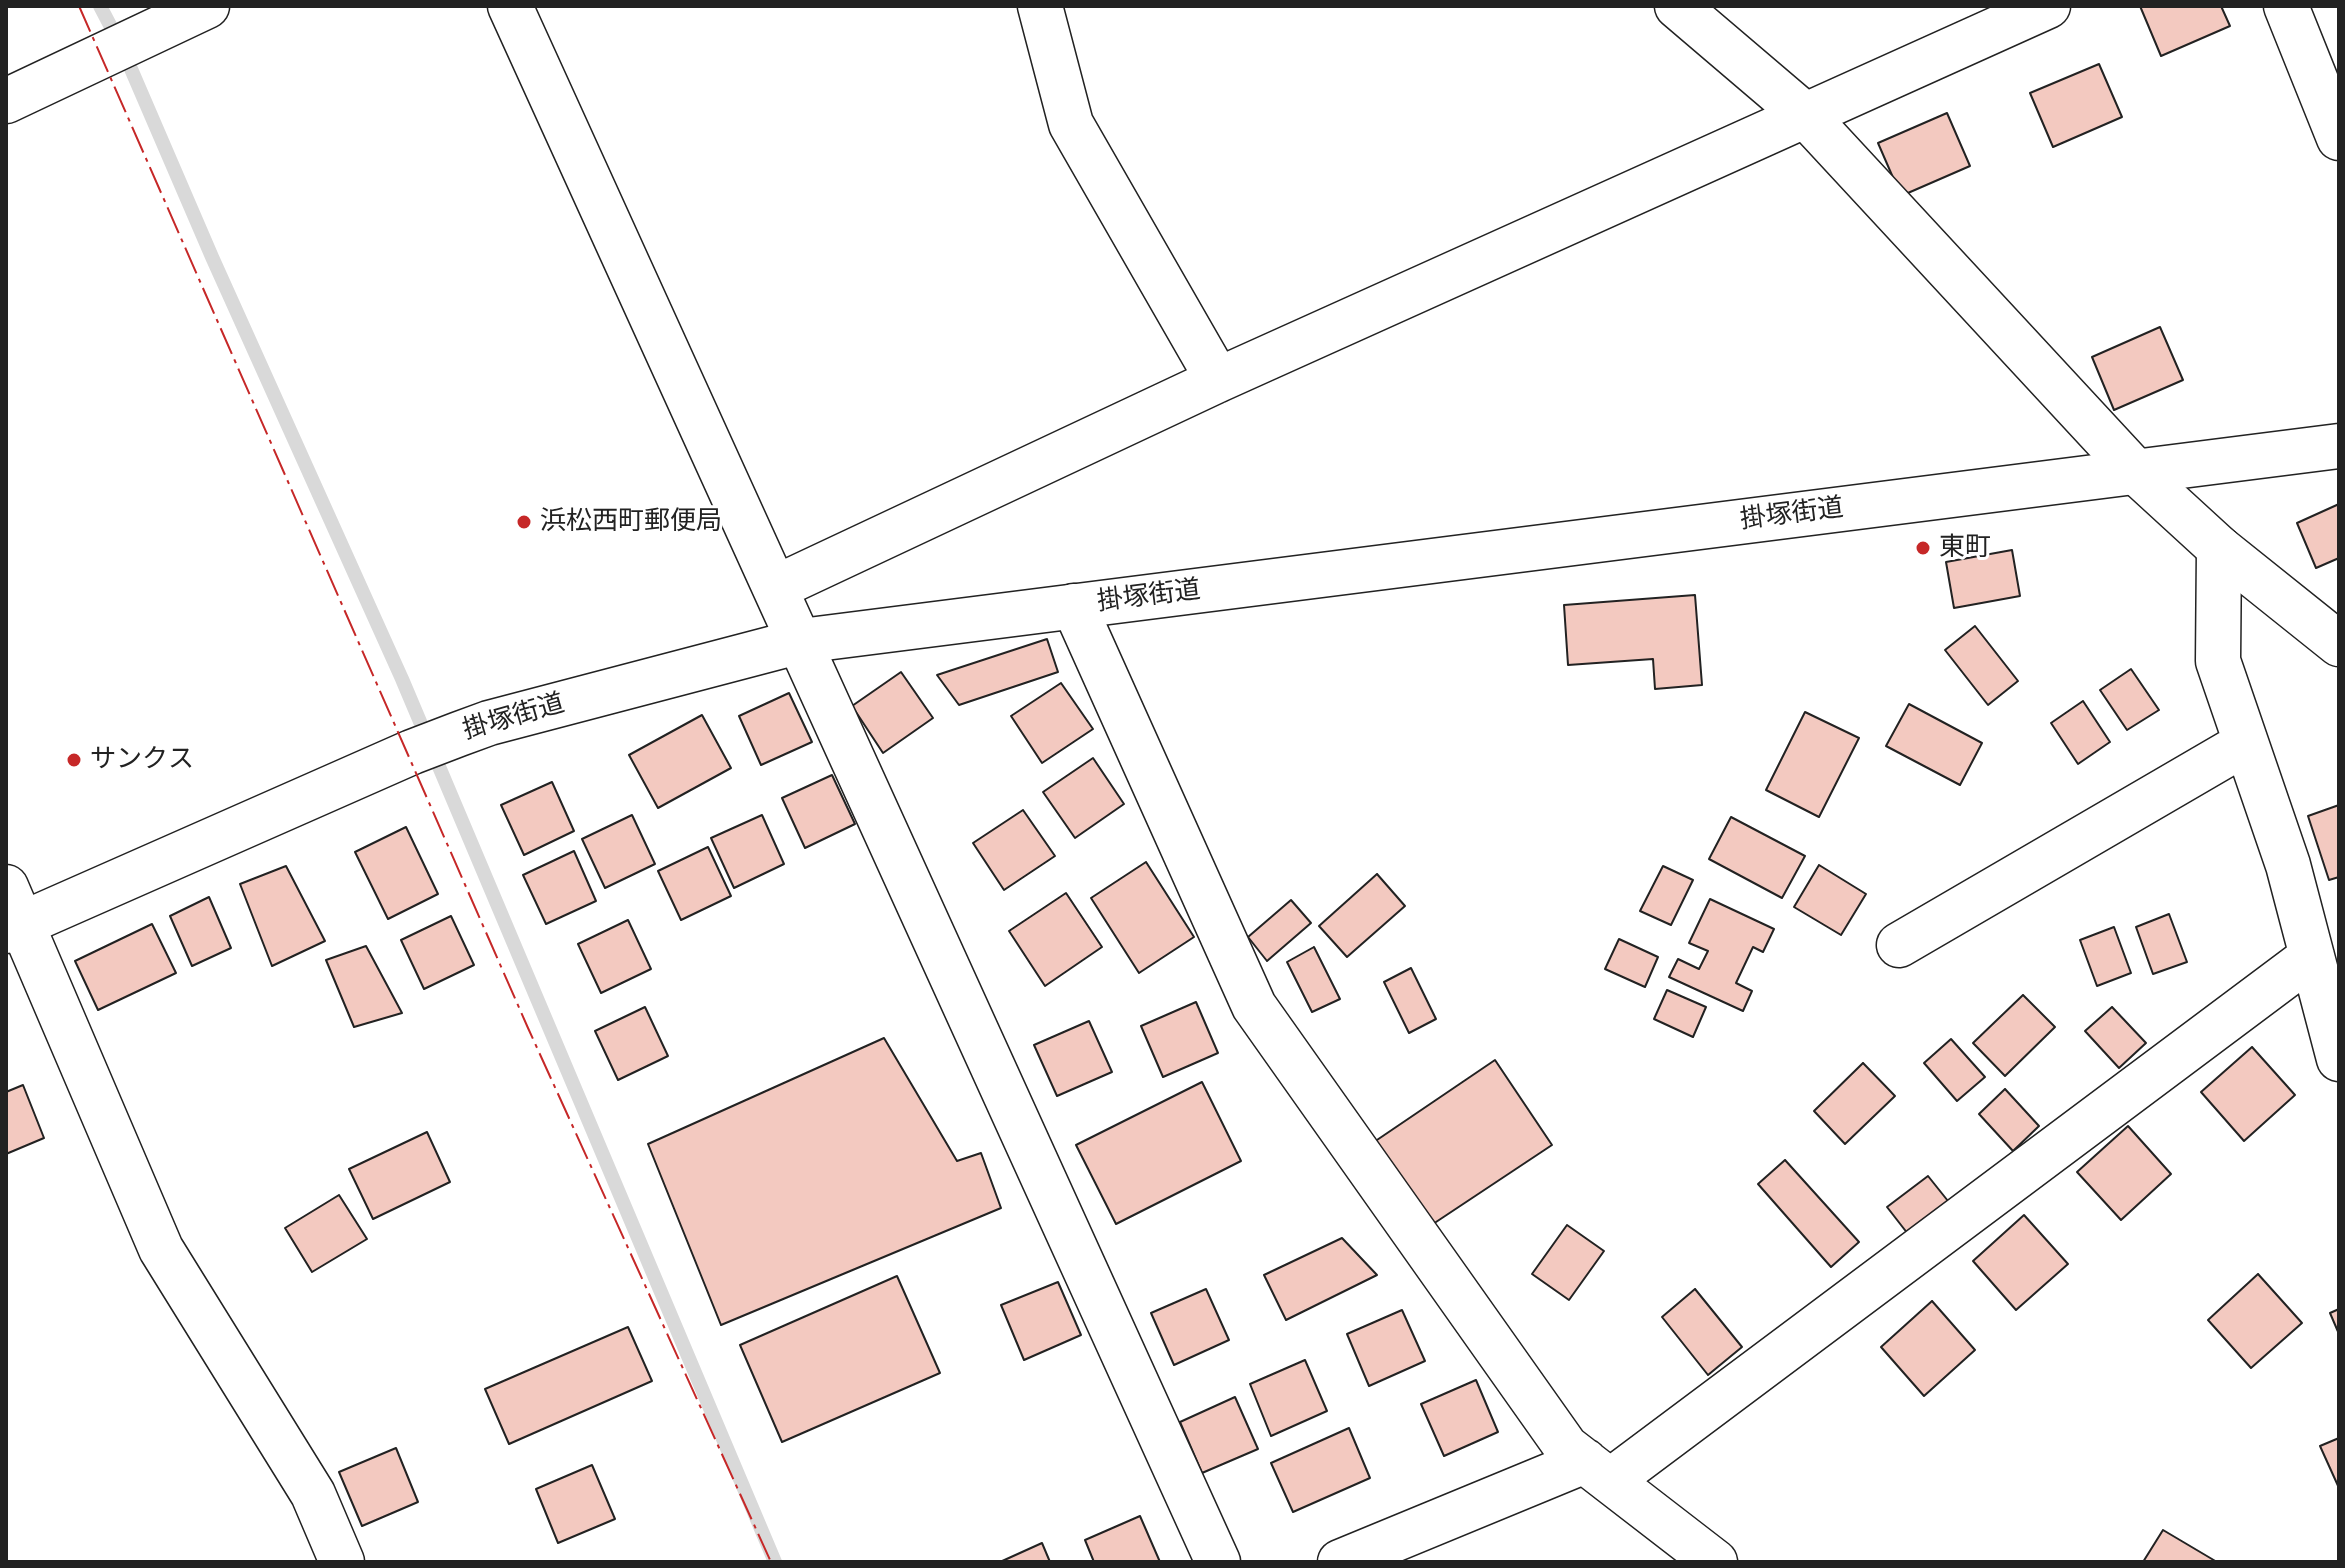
<!DOCTYPE html>
<meta charset="utf-8">
<style>
body{margin:0}
#map{position:relative;width:2345px;height:1568px;overflow:hidden;background:#fff;font-family:Roboto,sans-serif}
canvas{display:block}
.frame{position:absolute;inset:0;border:8px solid #222;pointer-events:none}
</style>
<div id="map">
<canvas width="2345" height="1568"></canvas>
<div class="frame"></div>
</div>
<script>
const ctx = document.querySelector('canvas').getContext('2d');
ctx.lineJoin = 'round';
function toPath(rows) {
  const path = new Path2D();
  for (const r of rows) {
    path.moveTo(r[0], r[1]);
    for (let i = 2; i < r.length; i += 2) path.lineTo(r[i], r[i + 1]);
  }
  return path;
}
function stroke(path, color, width, dash) {
  ctx.strokeStyle = color;
  ctx.lineWidth = width;
  ctx.lineCap = dash ? 'butt' : 'round';
  ctx.setLineDash(dash || []);
  ctx.stroke(path);
}
function fill(path, color) {
  ctx.fillStyle = color;
  ctx.fill(path, 'evenodd');
}
function drawText(font, color, halo, rows, align = 'center') {
  ctx.font = font + ' Roboto,"Noto Sans JP",sans-serif';
  ctx.lineWidth = 6;
  ctx.setLineDash([]);
  ctx.textBaseline = 'middle';
  ctx.strokeStyle = halo;
  ctx.fillStyle = color;
  for (const [text, x, y, turn = 0] of rows) {
    ctx.save();
    ctx.translate(x, y);
    ctx.rotate((+turn || 0) * Math.PI / 180);
    ctx.textAlign = isNaN(turn) ? turn : align;
    if (halo) ctx.strokeText(text, 0, 0);
    ctx.fillText(text, 0, 0);
    ctx.restore();
  }
}
stroke(toPath([
 [100,6,122,48,212,257,402,679,775,1562]
]), '#d9d9d9', 14);
const building = toPath([
 [2140,6,2221,6,2230,26,2161,56,2140,6],
 [2099,64,2122,117,2053,147,2030,93,2099,64],
 [1947,113,1970,166,1901,196,1878,143,1947,113],
 [2160,327,2183,380,2114,410,2092,357,2160,327],
 [2339,504,2339,558,2316,568,2297,523,2339,504],
 [2012,550,2020,596,1954,608,1946,562,2012,550],
 [1695,595,1702,685,1655,689,1653,659,1568,665,1564,605,1695,595],
 [1975,626,2018,681,1988,705,1945,650,1975,626],
 [1047,639,1058,672,959,705,937,675,1047,639],
 [2131,669,2159,710,2127,730,2100,690,2131,669],
 [901,672,933,718,883,753,852,706,901,672],
 [1061,683,1093,729,1042,763,1011,716,1061,683],
 [789,693,812,742,761,765,739,716,789,693],
 [2083,701,2110,742,2078,764,2051,723,2083,701],
 [1909,704,1982,743,1960,785,1886,746,1909,704],
 [1805,712,1859,738,1819,817,1766,790,1805,712],
 [702,715,731,768,658,808,629,755,702,715],
 [1093,758,1124,804,1075,838,1043,792,1093,758],
 [832,775,855,824,805,848,782,798,832,775],
 [552,782,574,831,524,855,501,805,552,782],
 [2339,805,2339,877,2329,880,2308,816,2339,805],
 [1023,810,1055,856,1004,890,973,843,1023,810],
 [632,815,655,864,605,888,582,839,632,815],
 [762,815,784,864,734,888,711,838,762,815],
 [1731,817,1805,856,1782,898,1709,859,1731,817],
 [406,827,438,894,388,919,355,852,406,827],
 [708,847,731,896,681,920,658,871,708,847],
 [574,851,596,901,546,924,523,875,574,851],
 [1146,862,1194,937,1139,973,1091,898,1146,862],
 [1819,865,1866,894,1841,935,1794,907,1819,865],
 [286,866,325,941,272,966,240,884,286,866],
 [1663,866,1693,880,1671,925,1640,911,1663,866],
 [1377,874,1405,906,1347,957,1319,926,1377,874],
 [1066,893,1102,947,1045,986,1009,931,1066,893],
 [209,897,231,948,192,966,170,916,209,897],
 [1710,899,1774,929,1763,952,1753,947,1736,983,1752,991,1743,1011,1669,977,1678,959,1699,969,1708,951,1689,943,1710,899],
 [1291,900,1311,923,1267,961,1248,937,1291,900],
 [2169,914,2187,962,2153,974,2136,927,2169,914],
 [451,916,474,965,424,989,401,940,451,916],
 [628,920,651,969,601,993,578,944,628,920],
 [152,924,176,973,98,1010,75,961,152,924],
 [2114,927,2131,973,2097,986,2080,940,2114,927],
 [1619,939,1658,957,1645,987,1605,969,1619,939],
 [366,946,402,1013,354,1027,326,960,366,946],
 [1314,947,1340,999,1312,1012,1287,962,1314,947],
 [1411,968,1436,1019,1409,1033,1384,982,1411,968],
 [1667,990,1706,1007,1693,1037,1654,1019,1667,990],
 [2023,995,2055,1027,2005,1076,1973,1043,2023,995],
 [1196,1002,1218,1053,1163,1077,1141,1026,1196,1002],
 [645,1007,668,1056,618,1080,595,1031,645,1007],
 [2112,1007,2146,1043,2119,1068,2085,1031,2112,1007],
 [1089,1021,1112,1072,1057,1096,1034,1045,1089,1021],
 [884,1038,957,1161,981,1153,1001,1208,721,1325,648,1144,884,1038],
 [1951,1039,1985,1077,1957,1101,1924,1063,1951,1039],
 [2252,1047,2295,1095,2244,1141,2201,1092,2252,1047],
 [1495,1060,1552,1145,1430,1226,1374,1142,1495,1060],
 [1863,1063,1895,1096,1845,1144,1814,1111,1863,1063],
 [1202,1082,1241,1161,1116,1224,1076,1145,1202,1082],
 [23,1085,44,1138,6,1154,6,1092,23,1085],
 [2005,1089,2039,1126,2013,1151,1979,1114,2005,1089],
 [2128,1126,2171,1174,2121,1220,2077,1172,2128,1126],
 [427,1132,450,1182,373,1219,349,1169,427,1132],
 [1785,1160,1859,1242,1831,1267,1758,1184,1785,1160],
 [1928,1176,1948,1201,1908,1234,1887,1207,1928,1176],
 [339,1195,367,1239,312,1272,285,1228,339,1195],
 [2024,1215,2068,1264,2016,1310,1973,1261,2024,1215],
 [1567,1225,1604,1251,1569,1300,1532,1274,1567,1225],
 [1342,1238,1377,1275,1286,1320,1264,1275,1342,1238],
 [2258,1274,2302,1323,2251,1368,2208,1320,2258,1274],
 [897,1276,940,1373,782,1442,740,1345,897,1276],
 [1058,1282,1081,1335,1024,1360,1001,1305,1058,1282],
 [1206,1289,1229,1340,1174,1365,1151,1313,1206,1289],
 [1695,1289,1742,1347,1708,1375,1662,1317,1695,1289],
 [1932,1301,1975,1350,1924,1396,1881,1347,1932,1301],
 [2339,1309,2339,1334,2330,1313,2339,1309],
 [1402,1310,1425,1361,1369,1386,1347,1334,1402,1310],
 [628,1327,652,1381,509,1444,485,1389,628,1327],
 [1305,1360,1327,1411,1271,1436,1250,1384,1305,1360],
 [1476,1380,1498,1432,1444,1456,1421,1404,1476,1380],
 [1235,1397,1258,1449,1202,1473,1180,1422,1235,1397],
 [1349,1428,1370,1478,1293,1512,1271,1463,1349,1428],
 [2339,1438,2339,1488,2320,1446,2339,1438],
 [396,1448,418,1502,362,1526,339,1472,396,1448],
 [592,1465,615,1519,558,1543,536,1489,592,1465],
 [1140,1516,1160,1562,1094,1562,1085,1540,1140,1516],
 [2163,1530,2217,1562,2143,1562,2163,1530],
 [1042,1543,1050,1562,1000,1562,1042,1543]
]);
fill(building, '#f3c9c0');
stroke(building, '#222', 2);
const minor = toPath([
 [510,6,1218,1562],
 [1040,6,1071,124,1218,380],
 [1677,6,1806,116,2135,471],
 [2286,6,2339,138],
 [6,101,207,6],
 [2219,548,2218,661,2288,865,2339,1059],
 [775,588,1218,380,2048,6],
 [1074,606,1254,1006,1566,1447,1715,1562],
 [6,887,161,1249,313,1494,342,1562],
 [1899,945,2246,743],
 [1610,1481,2312,956],
 [1340,1562,1585,1461]
]);
const major = toPath([
 [2135,471,2219,548,2339,644]
]);
const highway = toPath([
 [6,931,412,752,459,734,489,723,801,641,2339,446]
]);
stroke(minor, '#222', 47);
stroke(major, '#222', 47);
stroke(highway, '#222', 47);
stroke(minor, '#fff', 44);
stroke(major, '#fff', 44);
stroke(highway, '#fff', 44);
stroke(toPath([
 [79,6,528,1028,771,1562]
]), '#c62828', 2, [28, 6, 4, 6]);
for (const [x, y, r, color] of [
 [524,522,8,"#c62828"],
 [1923,548,8,"#c62828"],
 [74,760,8,"#c62828"]
]) {
  const dot = new Path2D();
  dot.arc(x, y, r, 0, 2 * Math.PI);
  ctx.fillStyle = color;
  ctx.fill(dot);
  stroke(dot, '#fff', 3);
}
drawText('26px', '#222', '#fff', [
 ["掛塚街道",1792,515,-7],
 ["掛塚街道",1149,597,-7],
 ["掛塚街道",514,718,-16]
]);
drawText('26px', '#222', '#fff', [
 ["浜松西町郵便局",540,522],
 ["東町",1939,548],
 ["サンクス",90,760]
], 'left');
</script>
